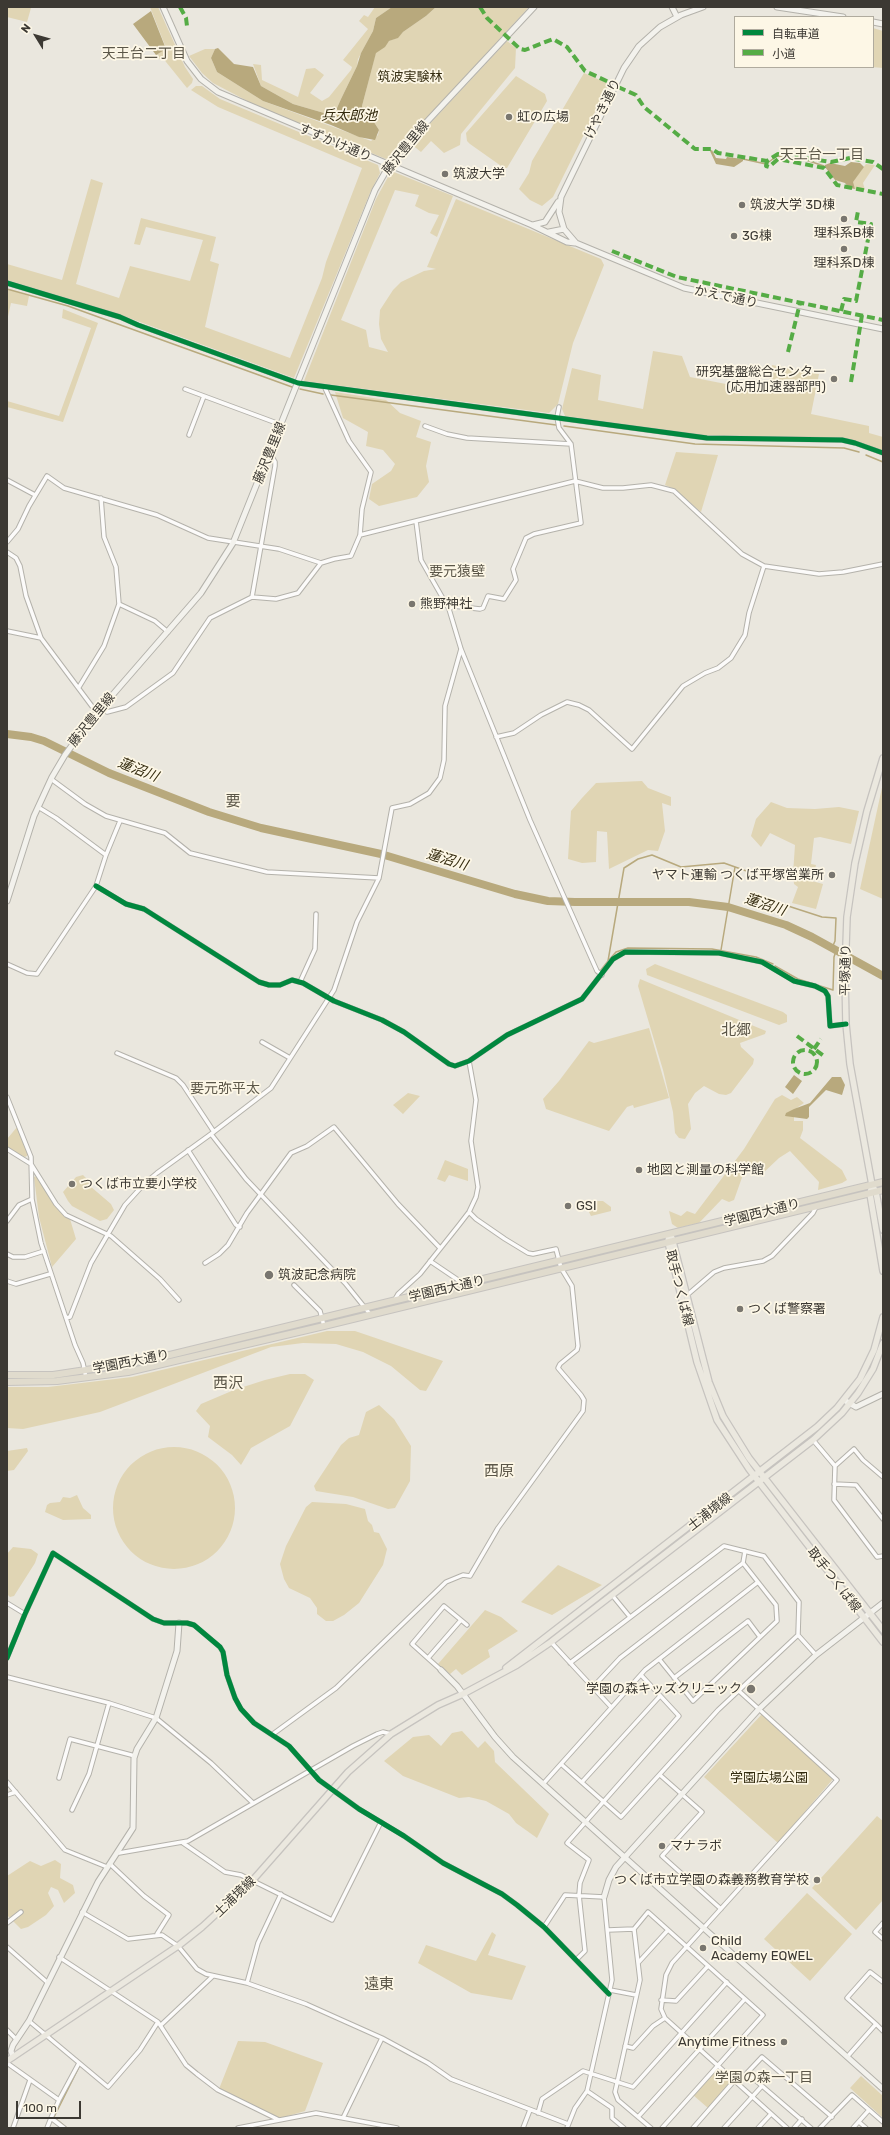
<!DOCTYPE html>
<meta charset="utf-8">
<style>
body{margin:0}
#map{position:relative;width:890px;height:2135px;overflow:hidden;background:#eae7de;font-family:Rubik,"Noto Sans JP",sans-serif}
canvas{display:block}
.frame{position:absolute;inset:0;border:8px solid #3c3933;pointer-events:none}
.legend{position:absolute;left:734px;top:16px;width:140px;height:52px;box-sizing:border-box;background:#fdf7e6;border:1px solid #b0ab9e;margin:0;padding:5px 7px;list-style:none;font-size:12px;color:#3c3933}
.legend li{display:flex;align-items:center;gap:8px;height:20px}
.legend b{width:20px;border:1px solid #b0ab9e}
.north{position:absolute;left:16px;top:16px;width:40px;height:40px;-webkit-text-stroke:3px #fdf7e6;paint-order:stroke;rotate:307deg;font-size:11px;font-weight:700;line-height:16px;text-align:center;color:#3c3933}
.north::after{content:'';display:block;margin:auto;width:14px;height:18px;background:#3c3933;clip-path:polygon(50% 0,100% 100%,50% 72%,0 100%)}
.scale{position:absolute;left:16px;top:2101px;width:65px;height:18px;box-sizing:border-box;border:2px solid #3c3933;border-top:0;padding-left:5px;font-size:12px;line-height:14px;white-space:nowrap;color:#3c3933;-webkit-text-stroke:3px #fdf7e6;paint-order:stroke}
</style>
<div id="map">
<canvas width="890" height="2135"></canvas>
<div class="frame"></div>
<ul class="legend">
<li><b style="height:5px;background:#00873e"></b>自転車道</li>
<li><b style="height:5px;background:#55ac45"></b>小道</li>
</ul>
<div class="north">N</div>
<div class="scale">100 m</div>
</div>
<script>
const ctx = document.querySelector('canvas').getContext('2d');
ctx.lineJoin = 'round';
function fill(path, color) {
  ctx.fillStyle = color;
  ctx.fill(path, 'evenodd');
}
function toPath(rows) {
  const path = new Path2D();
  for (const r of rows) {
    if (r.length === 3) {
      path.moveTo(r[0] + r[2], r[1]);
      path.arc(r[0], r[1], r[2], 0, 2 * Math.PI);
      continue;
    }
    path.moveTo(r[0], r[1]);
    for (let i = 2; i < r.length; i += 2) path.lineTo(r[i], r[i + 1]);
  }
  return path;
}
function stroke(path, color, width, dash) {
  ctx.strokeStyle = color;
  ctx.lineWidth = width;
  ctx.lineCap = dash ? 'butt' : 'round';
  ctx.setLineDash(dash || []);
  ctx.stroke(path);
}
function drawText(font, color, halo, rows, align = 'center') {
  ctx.font = font + ' Rubik,"Noto Sans JP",sans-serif';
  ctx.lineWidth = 3.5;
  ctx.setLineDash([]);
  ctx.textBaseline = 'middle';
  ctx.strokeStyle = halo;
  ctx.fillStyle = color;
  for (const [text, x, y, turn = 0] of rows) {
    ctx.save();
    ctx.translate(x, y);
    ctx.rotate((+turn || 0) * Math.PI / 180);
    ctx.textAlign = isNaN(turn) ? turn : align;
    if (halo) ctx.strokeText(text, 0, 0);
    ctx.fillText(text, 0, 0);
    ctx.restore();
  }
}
fill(toPath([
 [7,7,31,8,27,22,7,17],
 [150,7,158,7,185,67,193,79,192,83,187,88,162,57,159,59,156,55,166,48],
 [375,7,392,7,376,18,373,31,358,59,357,66,341,99,337,108,331,112,324,113,293,104,261,86,253,64,261,65,262,80,298,97,306,69,315,68,324,75,310,93,322,101,329,97,351,70,352,67,343,60,368,29,359,21,364,15,368,17],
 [436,7,529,7,391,157,386,159,257,106,213,83,202,73,189,56,205,49,215,49,211,58,217,72,263,101,371,141,378,135,379,130,372,119,363,111,362,106,376,52,389,41,397,38,403,32,426,16],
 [873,28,883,31,883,68,871,67,873,67],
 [507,41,516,48,515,68,461,134,460,145,444,153,431,141,421,152,411,144],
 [584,73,609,84,553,197,542,206,530,200,519,189,529,173,532,161],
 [516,76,545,94,547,101,507,168,504,168,470,144,467,141,466,133],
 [196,86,202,86,220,99,378,165,380,173,370,193,294,378,118,314,7,280,7,264,62,280,91,179,103,183,76,284,119,298,130,266,190,281,203,240,146,227,140,245,134,244,141,218,216,237,210,261,219,264,205,327,290,358,322,278,326,262,362,168,218,107,191,90],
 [866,164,875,165,863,183,865,190,855,189,852,182],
 [394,172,453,196,437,237,430,233,439,215,429,213,415,206,419,195,395,190,341,320,366,330,369,347,388,352,381,339,379,324,380,310,393,290,401,282,424,271,436,269,427,267,456,199,601,259,604,265,573,343,558,404,549,413,304,381,376,199,389,175],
 [7,289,29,296,27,306,11,303,7,321],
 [63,309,98,323,63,422,7,407,7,401,59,416,91,328,62,318],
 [653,351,682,356,690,377,767,392,772,365,819,374,811,414,869,426,869,433,883,437,883,453,844,438,703,435,565,416,562,409,572,368,601,375,598,400,643,409],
 [335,392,386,400,400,413,421,421,416,437,431,442,426,466,429,482,417,497,379,506,369,499,372,484,391,471,395,464,383,450,366,446,368,432,343,418],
 [676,452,718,455,701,512,674,489,665,485],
 [642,781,648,788,671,797,671,806,662,803,665,831,658,851,648,850,609,869,607,832,597,831,596,862,582,863,568,859,571,811,582,798,596,783],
 [883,783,883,899,860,889],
 [771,802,787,808,815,809,839,807,859,811,851,844,820,837,814,838,811,864,816,865,812,881,823,884,816,909,792,903,798,887,794,884,793,874,795,845,770,833,761,847,751,836,756,819],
 [655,964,783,1012,787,1015,787,1022,779,1025,647,975,646,969],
 [640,979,766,1031,765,1034,740,1043,741,1047,754,1059,753,1064,731,1093,726,1095,719,1094,704,1086,695,1093,688,1104,691,1129,685,1139,679,1138,675,1133,673,1112,663,1070,638,986],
 [649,1028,669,1098,634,1108,633,1105,627,1107,609,1131,546,1109,543,1099,559,1081,589,1041,594,1043],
 [408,1093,420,1096,403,1114,393,1105],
 [782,1095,791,1100,797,1097,804,1103,798,1107,794,1113,794,1121,803,1121,803,1130,800,1138,842,1170,847,1180,842,1183,818,1190,819,1182,790,1151,779,1158,761,1175,745,1169,734,1200,729,1202,722,1199,699,1223,678,1228,672,1224,669,1211,681,1216,687,1211,695,1214,744,1149,775,1099],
 [18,1126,28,1155,25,1157,7,1148,7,1139],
 [445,1160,468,1169,468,1181,449,1175,445,1182,437,1179],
 [83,1175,90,1182,90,1186,111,1204,114,1210,107,1219,100,1221,72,1206,68,1201,63,1192,76,1177],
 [37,1176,54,1204,70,1219,76,1239,52,1267,39,1217,34,1177],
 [597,1201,603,1201,611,1207,611,1211,591,1216,589,1212],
 [327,1331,355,1331,443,1361,426,1391,420,1390,391,1366,363,1352,336,1344,303,1343,271,1347,100,1412,23,1429,7,1428,7,1387,48,1387,132,1377],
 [290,1374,305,1374,314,1380,290,1426,251,1448,241,1465,232,1455,208,1437,210,1426,196,1411,201,1404,234,1390,265,1380],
 [379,1405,394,1419,411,1446,410,1481,395,1508,388,1509,353,1497,316,1491,314,1486,341,1445,349,1438,359,1435,366,1412],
 [174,1508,61],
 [27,1448,28,1451,14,1470,7,1471,7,1451],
 [77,1495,83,1508,91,1515,91,1519,63,1520,45,1512,47,1505,50,1503,60,1502,63,1497,70,1498],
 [312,1502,346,1504,365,1509,368,1521,372,1525,374,1532,379,1533,387,1549,383,1565,359,1603,344,1615,333,1621,326,1621,317,1614,317,1608,310,1598,289,1588,284,1579,280,1564,286,1546,306,1507],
 [13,1547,31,1549,38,1554,35,1563,14,1596,10,1597,7,1594,7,1554],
 [558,1565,602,1585,552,1615,521,1602],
 [485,1610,501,1617,518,1631,488,1650,490,1657,462,1675,456,1669,450,1674,438,1664],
 [762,1714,833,1779,778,1843,704,1777],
 [462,1731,478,1748,485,1741,494,1751,495,1762,549,1814,537,1838,516,1823,509,1814,486,1801,469,1797,459,1798,403,1776,384,1761,413,1737,429,1735,441,1746,452,1733],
 [877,1816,883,1821,883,1900,856,1930,812,1888],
 [55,1860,61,1864,60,1878,73,1885,75,1893,64,1903,58,1890,51,1887,48,1893,54,1906,46,1915,28,1927,21,1929,7,1915,7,1876,30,1861,41,1866],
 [807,1893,852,1934,810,1981,764,1939],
 [492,1932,496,1935,488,1955,526,1966,512,2000,471,1993,418,1963,426,1945,476,1961],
 [238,2041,265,2042,323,2063,305,2111,281,2118,261,2111,219,2089],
 [717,2069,731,2081,708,2108,693,2095],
 [861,2076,883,2096,883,2118,850,2088]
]), '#e0d5b4');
fill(toPath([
 [392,7,436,7,426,16,403,32,398,38,389,41,385,47,376,53,362,106,363,111,372,119,379,130,375,140,359,137,331,125,263,101,217,72,211,58,215,49,218,48,234,64,253,67,261,86,293,104,324,113,331,112,337,108,341,99,357,66,361,53,373,31,376,18],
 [151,11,166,49,156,55,133,24],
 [712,150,716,158,726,159,727,157,743,159,743,161,734,167,716,164,710,151],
 [851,162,860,163,864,167,853,182,855,189,849,188,845,183,835,180,825,167,825,165,830,163,845,166],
 [794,1075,802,1081,793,1094,785,1087],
 [832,1077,841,1077,845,1085,842,1095,826,1090,809,1107,809,1117,807,1119,785,1116,786,1113,794,1109,810,1103]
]), '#b8a97d');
stroke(toPath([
 [743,159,766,164,777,156,806,160,824,166],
 [7,289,68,306,292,387],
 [300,389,323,394],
 [331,395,556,425],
 [564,426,695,444,844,448,859,452],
 [866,455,883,462],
 [785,905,822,917,836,918,835,941,832,948],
 [721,950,735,867],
 [609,960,616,952,628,948,712,949,756,957,773,964],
 [775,966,798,979,833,990,834,957,836,951],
 [601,970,608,961,624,868,638,859,652,855,681,867,724,863,752,873],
 [67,2128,54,2117,80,2065]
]), '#b8a97d', 1.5);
stroke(toPath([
 [7,734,31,737,44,741,109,773,209,812,261,828,381,854,515,894,548,901,575,902,689,902,728,907,786,925,812,937,883,976]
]), '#b8a97d', 8);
const street = toPath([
 [7,283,120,317,138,325,298,383,707,438,842,440,855,443,883,453],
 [185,389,282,425],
 [425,426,447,434,467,438,571,444],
 [189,435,204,396],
 [7,480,35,495],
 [101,498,104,537,116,567,119,604,155,621,168,632],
 [416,521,421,560,449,609,461,649,530,820,597,971,602,975],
 [360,535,575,481,603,488,623,488,651,485,674,491,742,554,764,566,819,574,843,572,883,564],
 [7,542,18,529,29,506,47,476,64,488,157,515,208,538,279,549,321,563],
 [7,552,16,558,20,566,26,596,41,638,97,713],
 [252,597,275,466,275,462,272,457,269,456],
 [449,609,453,606,480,609,483,608,488,596,504,599,516,580,513,569,526,538,534,534,581,523,571,444,559,428,557,417,559,407],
 [7,631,41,638],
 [79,687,104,646,119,604],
 [102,707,107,712,126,707,173,673,210,618,252,597,276,599,298,593,321,563,334,559,351,556,360,535,362,509,371,472,349,441,325,388],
 [496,737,514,733,541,715,567,702,579,705,589,710,632,749,683,686,705,673,718,668,731,658,745,635,749,613,764,566],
 [51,779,85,804,106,816,165,833,190,853,267,872,379,878],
 [106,855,120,821],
 [96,886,126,904,144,909,259,982,269,985,280,985,292,980,303,983,334,1001,382,1020,404,1032,449,1064,455,1066,469,1061,507,1035,582,999,613,959,625,952,719,953,762,962,794,981,815,986,825,991,828,996,830,1026,846,1024],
 [7,964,27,973,37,974,96,886,106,855,56,818,38,807],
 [300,982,315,949,316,914],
 [262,1042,290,1058],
 [117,1053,176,1078,183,1085,214,1132],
 [7,1097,31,1157,32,1199,41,1243,75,1345,83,1363,86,1378],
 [211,1134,246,1179,345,1283,370,1314],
 [7,1149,31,1164,56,1204,66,1215,111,1236,160,1279,179,1300],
 [188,1150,236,1225,240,1227],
 [7,1221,19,1205,32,1199],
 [7,1254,13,1257,25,1257,44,1251],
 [430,1261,464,1284],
 [205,1263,219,1254,228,1245,247,1213,291,1153,307,1146,334,1127,398,1204,440,1248],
 [7,1281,16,1284,50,1274],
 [294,1285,320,1311,324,1326],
 [686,1296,714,1272,724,1268,763,1261,772,1256,813,1213,816,1207],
 [394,1301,398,1294,420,1274,459,1225,469,1212,476,1197,478,1187,471,1141,476,1100,469,1061],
 [66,1318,70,1317,91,1263,125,1205,145,1183,157,1173,211,1134,271,1088,334,990,357,922,379,878,392,808,410,804,429,793,440,778,444,760,445,706,461,649],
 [813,1440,835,1466,834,1500,877,1557,883,1556],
 [835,1466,854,1449,863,1460,883,1477],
 [834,1484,856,1485,883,1519],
 [743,1563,745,1551],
 [612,1595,630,1617],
 [7,1603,25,1614],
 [461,1620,467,1625],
 [798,1635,816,1655],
 [551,1642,611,1707],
 [7,1658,25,1614,53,1553,153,1619,164,1623,187,1623,194,1625,220,1647,223,1652,227,1675,235,1698,241,1709,254,1723,289,1746,319,1780,359,1809,404,1836,443,1863,502,1894,517,1905,544,1927,609,1994],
 [428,1658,461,1620,444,1606,412,1644,441,1670],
 [7,1677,109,1703,156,1718,211,1763,253,1803],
 [674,1678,748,1621,760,1637],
 [593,1687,620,1658,743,1563,776,1605,777,1621,693,1701,659,1659],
 [739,1691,837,1780,672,1963,666,1975,661,2009,665,2018,787,2128],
 [273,1734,336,1688,446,1582,463,1575,470,1576,498,1528,583,1411,584,1400,581,1395,558,1368,560,1364,577,1350,578,1346,572,1286,561,1268,556,1249,533,1254,528,1253,505,1239,476,1219,469,1212],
 [561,1764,621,1817,718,1710,798,1635,799,1602,764,1556,724,1546,570,1663],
 [660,1775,702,1812,662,1856,721,1909],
 [59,1778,70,1739,135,1756],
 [7,1782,65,1850,107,1867],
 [582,1782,660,1696],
 [543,1784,645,1670,758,1582],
 [7,1795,16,1792],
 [72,1810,89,1774,109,1703],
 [183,1843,225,1872,241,1875,332,1920,381,1822],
 [119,1853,188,1841,353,1746,377,1734,383,1732,391,1734],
 [110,1864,144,1896,169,1915,157,1934],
 [82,1912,128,1939,162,1935,178,1946,197,1969,206,1974,247,1983,258,1943,281,1894],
 [7,1923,21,1912],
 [883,1923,875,1932,883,1939],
 [544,1927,565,1895,604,1897,612,1980,587,2091,575,2108,567,2128],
 [634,1929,638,1963],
 [608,1930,634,1929,648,1912,763,2015,662,2128],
 [7,1947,48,1983],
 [59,1957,158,2022],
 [576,1960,585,1951,579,1895,580,1883,589,1860,567,1843,679,1716,641,1675],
 [247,1983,306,2004,382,2038,428,2063,451,2079,568,2124],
 [610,1990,636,1995],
 [661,2000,676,2001,708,1966],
 [29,2021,108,2087,140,2050,158,2022,186,2065,197,2074,218,2090,279,2120],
 [876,2024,883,2031],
 [161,2025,213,1976],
 [7,2030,16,2039],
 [625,2046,633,2048,653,2026,665,2018],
 [847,2057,876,2024,847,1998,870,1972,883,1982],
 [7,2063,59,2100,51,2118,64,2128],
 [587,2091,612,2108,612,2118,624,2128],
 [59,2100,79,2063],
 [538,2113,542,2099,583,2071,633,2087,727,1982],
 [638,2117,745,1999],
 [343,2118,382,2038],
 [859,2122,866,2128],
 [13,2128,30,2080],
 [47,2128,51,2118],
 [238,2128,316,2113,397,2128],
 [523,2128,530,2110],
 [651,2128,618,2100,615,2092,640,1980,638,1963,668,1930],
 [693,2128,735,2080],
 [724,2128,762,2086],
 [758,2128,771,2114],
 [794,2128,802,2119],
 [811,2128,747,2073,762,2057,832,2117],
 [820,2128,852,2095,883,2122],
 [853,2128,869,2110]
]);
const secondary = toPath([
 [163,7,187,61,201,79,218,92,532,225,567,242,575,243],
 [672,7,677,17],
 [703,7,681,15,660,27,639,46,624,68,561,197,559,212,564,229,576,243,684,288,883,329],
 [777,7,843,17],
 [873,22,883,24],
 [533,225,545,222,558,202],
 [549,232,564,229],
 [7,901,34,816,52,777,65,755,89,722,201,593,233,543,375,190,386,171,408,142,534,7],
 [844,1400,856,1407,883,1394],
 [441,1670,457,1686,495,1737,513,1757,883,2089],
 [604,1897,609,1880,616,1867,759,1709,816,1655,883,1603],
 [13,2057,11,2051,13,2045,29,2021,98,1882,133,1828,134,1758,137,1749,156,1718,177,1651,179,1623]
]);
const primary = toPath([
 [883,758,867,811,855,863,847,917,845,975,846,1024,850,1064,872,1185,876,1192,883,1230],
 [871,1189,870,1194,883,1271],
 [669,1235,668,1242,697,1362,717,1420,749,1469,883,1642],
 [672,1238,709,1382,723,1416,749,1458,883,1630],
 [506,1668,817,1427,837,1408,860,1379,874,1350,883,1317],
 [7,2061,178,1946,202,1927,252,1881,348,1772,391,1734,438,1705,463,1694,517,1665,551,1642,813,1440,842,1413,858,1393,873,1369,883,1343]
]);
const highway = toPath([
 [7,1375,53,1375,145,1361,883,1182],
 [7,1382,57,1381,128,1372,324,1326,883,1190]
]);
stroke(street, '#b4b2ab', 5.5);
stroke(secondary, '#b4b2ab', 7);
stroke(primary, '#c6c3bf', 8);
stroke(highway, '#c6c3bf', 8);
stroke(street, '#fcfbfa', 3.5);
stroke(secondary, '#f3f2ed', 5);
stroke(primary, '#ebe8df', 5.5);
stroke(highway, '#e0dbcd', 6);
stroke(toPath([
 [180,7,186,18,187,26],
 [480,7,487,18,520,49,525,50,553,39,567,47,585,71,611,83],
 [618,87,636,95,644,107,695,149,712,149,718,153,767,161,778,154,831,162,850,158,873,162,883,169],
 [767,161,766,166,769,167,778,159,824,168,837,185,883,194],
 [612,251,677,277,883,320],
 [841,311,844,299,856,301,871,224,856,222,858,211],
 [788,352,800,303],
 [851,382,862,315],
 [797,1036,824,1056],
 [814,1049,821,1039],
 [805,1062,12]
]), '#55ac45', 4, [8, 4]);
stroke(toPath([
 [7,283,120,317,138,325,298,383,707,438,842,440,855,443,883,453],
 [96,886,126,904,144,909,259,982,269,985,280,985,292,980,303,983,334,1001,382,1020,404,1032,449,1064,455,1066,469,1061,507,1035,582,999,613,959,625,952,719,953,762,962,794,981,815,986,825,991,828,996,830,1026,846,1024],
 [7,1658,25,1614,53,1553,153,1619,164,1623,187,1623,194,1625,220,1647,223,1652,227,1675,235,1698,241,1709,254,1723,289,1746,319,1780,359,1809,404,1836,443,1863,502,1894,517,1905,544,1927,609,1994]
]), '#00873e', 5);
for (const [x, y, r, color] of [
 [509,117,4,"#79766f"],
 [445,174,4,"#79766f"],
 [742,205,4,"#79766f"],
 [844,219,4,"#79766f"],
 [734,236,4,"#79766f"],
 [844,249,4,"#79766f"],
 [834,379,4,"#79766f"],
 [412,604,4,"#79766f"],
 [832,875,4,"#79766f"],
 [639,1170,4,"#79766f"],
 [72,1184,4,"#79766f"],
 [568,1206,4,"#79766f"],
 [269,1275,5,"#79766f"],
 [740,1309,4,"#79766f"],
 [751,1689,5,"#79766f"],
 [662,1846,4,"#79766f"],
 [817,1880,4,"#79766f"],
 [703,1948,4,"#79766f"],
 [784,2042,4,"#79766f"]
]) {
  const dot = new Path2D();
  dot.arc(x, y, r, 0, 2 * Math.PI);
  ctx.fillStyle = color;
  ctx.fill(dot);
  stroke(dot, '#fdf7e6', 1.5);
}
drawText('13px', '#332b0f', '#fdf7e6', [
 ["筑波実験林",410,77],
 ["学園広場公園",769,1778]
]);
drawText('13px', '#3c3933', '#fdf7e6', [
 ["けやき通り",603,109,-64],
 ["すずかけ通り",335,143,23],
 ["藤沢豊里線",406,148,-51],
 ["かえで通り",726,297,12],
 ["藤沢豊里線",270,453,-68],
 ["藤沢豊里線",92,720,-51],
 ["平塚通り",846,970,-89],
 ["学園西大通り",762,1213,-14],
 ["取手つくば線",679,1288,76],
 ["学園西大通り",447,1289,-13],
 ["学園西大通り",131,1362,-11],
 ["土浦境線",710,1512,-38],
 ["取手つくば線",834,1580,52],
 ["土浦境線",235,1897,-44]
]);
drawText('13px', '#3c3933', '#fdf7e6', [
 ["虹の広場",517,117],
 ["筑波大学",453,174],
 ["筑波大学 3D棟",750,205],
 ["理科系B棟",844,233,"center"],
 ["3G棟",742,236],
 ["理科系D棟",844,263,"center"],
 ["研究基盤総合センター",826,372,"right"],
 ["(応用加速器部門)",826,387,"right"],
 ["熊野神社",420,604],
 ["ヤマト運輸 つくば平塚営業所",824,875,"right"],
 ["地図と測量の科学館",647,1170],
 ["つくば市立要小学校",80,1184],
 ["GSI",576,1206],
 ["筑波記念病院",278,1275],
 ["つくば警察署",748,1309],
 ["学園の森キッズクリニック",742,1689,"right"],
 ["マナラボ",670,1846],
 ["つくば市立学園の森義務教育学校",809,1880,"right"],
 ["Child",711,1941],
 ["Academy EQWEL",711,1956],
 ["Anytime Fitness",776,2042,"right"]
], 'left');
drawText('14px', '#5b5648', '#fdf7e6', [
 ["天王台二丁目",144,54],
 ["天王台一丁目",822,155],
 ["要元猿壁",457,572],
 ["要元弥平太",225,1089],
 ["学園の森一丁目",764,2078]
]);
drawText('italic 14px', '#342b0f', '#fdf7e6', [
 ["兵太郎池",349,116],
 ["蓮沼川",138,770,22],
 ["蓮沼川",447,860,17],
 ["蓮沼川",765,905,18]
]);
drawText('15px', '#5b5648', '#fdf7e6', [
 ["要",233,802],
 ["北郷",736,1031],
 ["西沢",228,1384],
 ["西原",499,1472],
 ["遠東",379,1985]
]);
</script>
